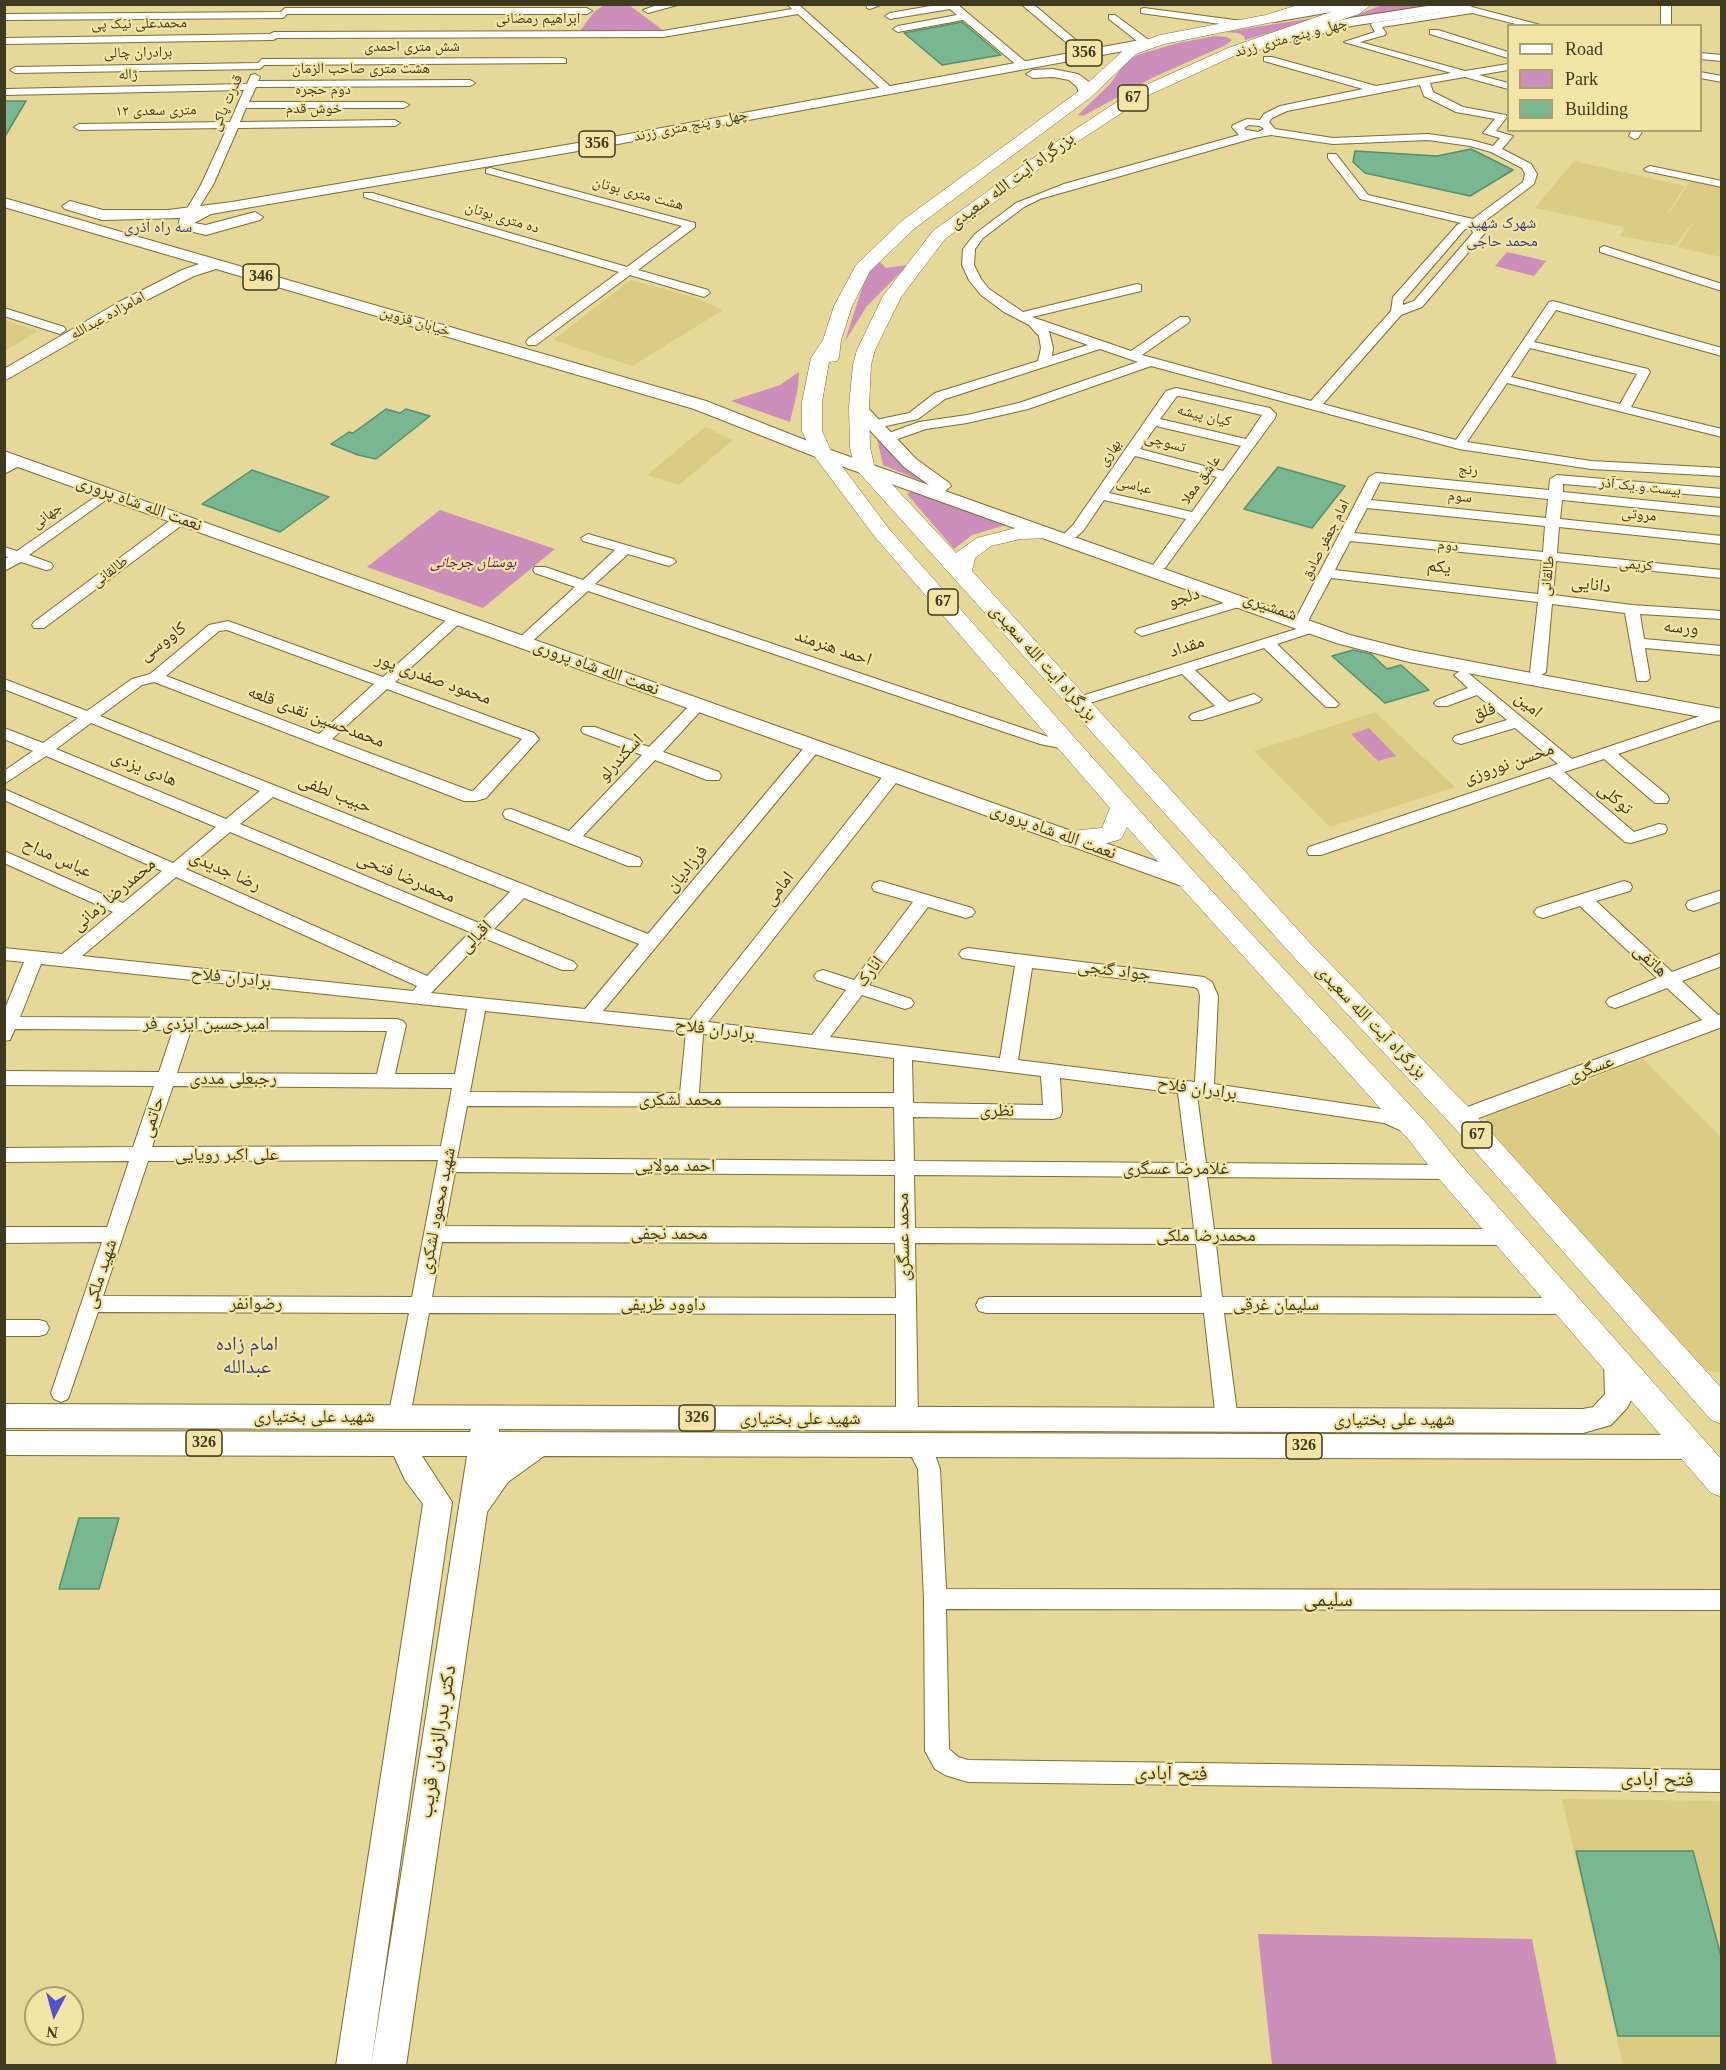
<!DOCTYPE html>
<meta charset="utf-8">
<style>
body{margin:0}
#map{position:relative;width:1726px;height:2070px;overflow:hidden;background:#e6d898;font-family:"Times New Roman",serif}
canvas{display:block}
.frame{position:absolute;inset:0;border:6px solid #3e391f;pointer-events:none}
.legend{position:absolute;left:1507px;top:24px;width:195px;height:108px;box-sizing:border-box;background:#f3e5a5;border:2px solid #aba06f;margin:0;padding:8px 10px;list-style:none;font-size:18px;color:#3e391f}
.legend li{display:flex;align-items:center;gap:12px;height:30px}
.legend b{width:30px;border:2px solid #aba06f}
.north{position:absolute;left:24px;top:1986px;width:60px;height:60px;box-sizing:border-box;background:#f3e5a5;border:2px solid #aba06f;border-radius:50%;rotate:186deg;font-size:16px;font-weight:700;line-height:24px;text-align:center;color:#3e391f}
.north::after{content:'';display:block;margin:auto;width:21px;height:27px;background:#5355cc;clip-path:polygon(50% 0,100% 100%,50% 72%,0 100%)}
</style>
<div id="map">
<canvas width="1726" height="2070"></canvas>
<div class="frame"></div>
<ul class="legend">
<li><b style="height:8px;background:#fff"></b>Road</li>
<li><b style="height:16px;background:#cc8eba"></b>Park</li>
<li><b style="height:16px;background:#79b793"></b>Building</li>
</ul>
<div class="north">N</div>
</div>
<script>
const ctx = document.querySelector('canvas').getContext('2d');
ctx.lineJoin = 'round';
function fill(path, color) {
  ctx.fillStyle = color;
  ctx.fill(path, 'evenodd');
}
function toPath(rows) {
  const path = new Path2D();
  for (const r of rows) {
    path.moveTo(r[0], r[1]);
    for (let i = 2; i < r.length; i += 2) path.lineTo(r[i], r[i + 1]);
  }
  return path;
}
function stroke(path, color, width, dash) {
  ctx.strokeStyle = color;
  ctx.lineWidth = width;
  ctx.lineCap = dash ? 'butt' : 'round';
  ctx.setLineDash(dash || []);
  ctx.stroke(path);
}
function drawText(font, color, halo, rows, align = 'center') {
  ctx.font = font + ' "Times New Roman","Noto Naskh Arabic",serif';
  ctx.lineWidth = 4.5;
  ctx.setLineDash([]);
  ctx.textBaseline = 'middle';
  ctx.strokeStyle = halo;
  ctx.fillStyle = color;
  for (const [text, x, y, turn = 0] of rows) {
    ctx.save();
    ctx.translate(x, y);
    ctx.rotate((+turn || 0) * Math.PI / 180);
    ctx.textAlign = isNaN(turn) ? turn : align;
    if (halo) ctx.strokeText(text, 0, 0);
    ctx.fillText(text, 0, 0);
    ctx.restore();
  }
}
fill(toPath([
 [1574,161,1685,186,1668,212,1673,214,1670,212,1691,180,1721,187,1721,257,1678,247,1696,218,1675,246,1620,236,1625,227,1535,208],
 [631,280,697,298,723,310,632,366,553,340],
 [5,320,38,331,5,351],
 [705,427,733,440,679,485,647,475],
 [1375,712,1455,787,1330,827,1254,751],
 [1643,1059,1721,1137,1721,1371,1718,1373,1695,1367,1484,1133,1487,1117],
 [1562,1799,1721,1801,1721,2065,1623,2065]
]), '#dbcb83');
fill(toPath([
 [605,4,629,5,664,31,580,31,594,12],
 [1382,5,1458,5,1338,22],
 [1326,16,1245,40,1244,36,1238,33,1225,32],
 [1215,36,1227,37,1232,40,1226,45,1154,77,1083,116,1078,115,1111,83,1125,62,1137,55,1178,43],
 [1507,252,1546,261,1534,276,1495,266],
 [878,260,886,268,908,265,867,306,845,341,865,279],
 [799,372,798,388,790,422,731,401,780,385],
 [877,439,902,462,943,490,883,465],
 [912,491,928,496,1006,525,972,535,954,549,907,494],
 [440,510,555,549,483,608,367,567],
 [1369,728,1396,756,1378,761,1351,734],
 [1258,1934,1532,1939,1557,2065,1272,2065]
]), '#cc8eba');
const building = toPath([
 [962,22,1001,55,942,65,904,33,962,22],
 [4,101,26,101,4,138,4,101],
 [1471,149,1513,170,1470,196,1365,173,1353,162,1355,151,1437,156,1471,149],
 [386,409,400,413,406,409,430,416,376,459,358,455,331,444,349,432,353,433,386,409],
 [1278,467,1345,486,1312,528,1244,509,1278,467],
 [252,470,329,497,280,532,202,504,252,470],
 [1353,650,1371,654,1387,669,1401,665,1429,690,1385,703,1332,656,1353,650],
 [79,1518,119,1518,99,1589,59,1589,79,1518],
 [1576,1851,1693,1851,1722,1960,1722,2036,1618,2036,1576,1851]
]);
fill(building, '#79b793');
stroke(building, '#53906d', 1.5);
const minor = toPath([
 [660,4,681,4,648,13,643,10,660,4],
 [787,4,798,4,892,88,892,92,884,92,798,14,663,37,277,38,273,40,4,44,4,38,270,34,274,32,663,31,792,9,787,4],
 [866,4,883,4,870,9,867,8,866,4],
 [942,4,957,4,1027,63,1027,67,1019,67,963,20,898,32,893,29,898,26,957,15,950,9,890,19,885,16,890,13,942,4],
 [1021,4,1033,4,1089,51,1089,55,1081,55,1021,4],
 [1661,4,1671,4,1671,26,1661,26,1661,4],
 [1472,7,1544,26,1524,26,1472,13,1382,27,1386,33,1385,35,1360,42,1465,71,1508,64,1508,70,1479,75,1508,83,1508,89,1465,77,1430,83,1433,92,1463,107,1506,115,1507,117,1496,131,1513,136,1502,149,1531,164,1537,174,1534,184,1481,224,1485,233,1483,235,1422,307,1401,315,1323,404,1456,440,1549,302,1553,301,1722,348,1722,356,1556,310,1534,342,1648,369,1650,372,1631,407,1722,429,1722,437,1507,383,1467,442,1591,461,1722,468,1722,476,1591,469,1459,449,1151,366,1028,409,967,423,926,429,886,443,879,439,881,436,919,422,967,415,1019,403,1138,362,1100,349,945,399,918,419,872,429,867,428,865,425,867,422,909,413,935,393,1038,361,1041,348,1039,336,1029,325,1004,312,981,295,969,280,962,265,963,249,975,234,1016,203,1064,184,1239,135,1232,127,1233,125,1247,119,1260,120,1264,114,1280,106,1363,89,1264,61,1264,57,1272,57,1376,86,1451,73,1344,42,1375,32,1371,25,1372,23,1472,7],
 [1420,85,1424,96,1456,112,1495,119,1483,133,1500,138,1493,146,1471,140,1428,134,1333,138,1275,129,1269,122,1272,118,1287,111,1420,85],
 [1249,125,1260,126,1264,129,1258,132,1246,130,1244,128,1249,125],
 [1271,135,1333,144,1428,140,1470,146,1491,152,1522,168,1525,174,1523,182,1473,219,1368,195,1336,154,1328,154,1328,158,1360,199,1461,223,1457,225,1393,297,1391,311,1311,401,1142,355,1188,323,1190,320,1188,317,1180,317,1131,351,1032,317,1141,291,1141,285,1137,284,1023,312,989,289,981,279,974,265,975,249,983,238,1024,207,1040,199,1254,138,1271,135],
 [1471,228,1473,233,1414,301,1403,305,1403,301,1465,229,1471,228],
 [1049,331,1088,345,1052,356,1053,348,1049,331],
 [1530,348,1637,374,1620,404,1511,377,1530,348],
 [285,8,587,8,592,11,587,14,287,14,283,18,4,20,4,14,281,12,285,8],
 [1144,8,1242,21,1247,24,1242,27,1141,13,1141,9,1144,8],
 [1109,15,1115,15,1150,41,1150,45,1142,45,1109,19,1109,15],
 [1430,30,1438,30,1508,52,1508,58,1430,34,1430,30],
 [1700,53,1722,55,1722,61,1700,59,1700,53],
 [562,58,566,59,566,63,264,65,260,69,15,73,10,70,15,67,258,63,262,59,562,58],
 [1700,72,1722,76,1722,82,1700,78,1700,72],
 [255,74,260,77,258,81,470,80,475,83,470,86,256,87,249,102,404,102,409,105,404,108,246,108,240,122,395,120,400,123,395,126,238,128,213,185,195,214,191,215,185,212,201,185,227,128,79,130,74,127,79,124,230,122,244,90,4,95,6,89,247,84,251,75,255,74],
 [1632,130,1643,130,1638,138,1634,139,1629,136,1632,130],
 [1650,166,1722,181,1722,187,1646,171,1644,169,1650,166],
 [490,168,695,223,695,227,638,270,708,290,710,293,704,297,630,275,536,345,528,345,526,342,528,339,619,272,364,197,364,193,372,193,627,267,682,226,486,173,486,169,490,168],
 [1604,246,1722,284,1722,291,1600,252,1600,248,1604,246],
 [4,308,64,327,66,330,60,334,4,316,4,308],
 [1176,388,1270,408,1276,414,1275,418,1165,568,1160,569,1153,565,1186,519,1104,500,1083,531,1076,537,1066,537,1064,534,1073,525,1166,391,1176,388],
 [1177,396,1185,397,1262,415,1246,439,1160,419,1177,396],
 [1156,426,1241,446,1223,471,1140,449,1156,426],
 [1135,456,1217,477,1192,512,1109,493,1135,456],
 [18,457,25,461,23,464,4,474,4,464,18,457],
 [1376,473,1549,490,1550,479,1557,475,1722,489,1722,497,1563,484,1563,492,1722,508,1722,516,1562,500,1560,519,1722,536,1722,544,1559,527,1557,553,1722,570,1722,578,1556,561,1553,595,1632,605,1722,611,1722,619,1640,614,1644,639,1722,646,1722,655,1645,648,1650,678,1647,681,1637,681,1625,613,1552,604,1546,672,1538,677,1530,672,1538,602,1331,578,1308,621,1298,621,1296,618,1369,477,1376,473],
 [1380,482,1548,499,1546,518,1371,500,1380,482],
 [1367,508,1545,526,1543,552,1354,533,1367,508],
 [1350,541,1542,560,1538,594,1335,570,1350,541],
 [108,488,115,492,113,495,29,555,51,563,53,566,51,569,46,570,21,562,4,571,4,560,8,557,4,556,4,547,17,551,108,488],
 [181,515,188,519,186,522,44,628,34,628,32,625,34,622,176,516,181,515],
 [588,534,674,559,676,562,669,566,628,554,595,584,1049,737,1076,742,1078,745,1070,750,1040,744,588,591,528,645,518,645,516,642,518,639,575,587,535,573,533,570,535,567,545,567,583,580,615,550,583,541,581,538,588,534],
 [1237,599,1242,600,1244,603,1242,606,1142,636,1135,632,1137,629,1237,599],
 [457,614,462,615,464,618,462,621,395,682,534,733,539,739,486,798,476,801,464,801,154,682,142,685,100,716,648,934,808,743,820,743,822,746,820,749,603,1011,690,1020,887,771,899,771,901,775,899,779,708,1022,812,1035,846,990,817,980,814,976,817,972,823,970,854,980,913,902,874,891,872,887,874,883,880,881,972,908,975,912,972,916,966,918,928,907,869,985,911,999,914,1003,911,1007,905,1009,862,995,830,1037,1000,1058,1015,966,962,958,959,954,962,950,968,948,1204,977,1212,982,1218,996,1214,1084,1388,1110,1416,1122,1418,1127,1416,1132,1409,1134,1384,1123,1197,1095,1206,1163,1450,1165,1457,1167,1460,1172,1457,1177,1450,1179,1207,1177,1214,1229,1508,1229,1515,1232,1518,1237,1515,1242,1508,1245,1216,1244,1222,1297,1567,1298,1574,1300,1577,1306,1574,1312,1567,1314,1224,1313,1238,1420,1234,1426,1227,1429,1220,1426,1216,1420,1204,1313,986,1313,979,1311,976,1305,979,1299,986,1297,1202,1297,1196,1244,915,1243,918,1419,914,1425,907,1428,900,1425,896,1419,896,1314,429,1313,410,1417,406,1423,399,1426,392,1423,388,1417,409,1313,98,1312,68,1399,61,1402,54,1399,51,1393,102,1242,4,1243,4,1227,107,1227,129,1161,4,1162,4,1148,133,1147,154,1086,4,1085,4,1071,159,1072,173,1030,15,1029,10,1040,4,1041,4,1011,24,962,4,960,4,948,62,954,113,912,4,863,4,851,123,903,162,871,4,800,4,789,173,863,216,827,46,756,4,784,4,771,33,751,4,739,4,728,43,743,78,718,4,689,4,679,87,711,132,679,150,674,209,625,228,621,383,677,452,615,457,614],
 [227,630,374,684,319,734,166,676,219,631,227,630],
 [387,689,522,739,474,790,471,791,332,739,387,689],
 [91,723,260,791,226,819,56,749,91,723],
 [273,797,510,892,479,923,240,824,273,797],
 [230,832,470,932,427,976,186,869,230,832],
 [176,877,417,986,413,991,82,956,176,877],
 [524,898,639,944,585,1009,431,993,484,938,562,970,574,970,577,966,574,962,494,929,524,898],
 [41,964,467,1009,455,1074,395,1074,406,1025,403,1021,397,1019,20,1017,41,964],
 [1032,968,1194,987,1198,989,1200,996,1195,1082,1018,1060,1032,968],
 [485,1011,686,1032,680,1093,470,1092,485,1011],
 [191,1030,387,1031,377,1074,177,1073,191,1030],
 [703,1034,894,1058,894,1093,699,1093,703,1034],
 [912,1060,1041,1076,1043,1105,913,1103,912,1060],
 [1060,1078,1178,1093,1187,1163,914,1161,913,1117,1053,1119,1060,1117,1062,1112,1060,1078],
 [173,1086,452,1088,441,1146,152,1147,173,1086],
 [467,1106,894,1107,895,1161,457,1158,467,1106],
 [438,1160,412,1297,103,1296,148,1161,438,1160],
 [455,1172,895,1175,895,1228,445,1226,455,1172],
 [914,1175,1188,1177,1194,1229,915,1228,914,1175],
 [442,1242,895,1243,896,1298,432,1297,442,1242],
 [1309,625,1314,626,1316,629,1314,632,1277,644,1336,701,1339,704,1336,707,1326,707,1264,648,1195,670,1229,702,1254,694,1262,699,1259,702,1202,720,1192,720,1189,717,1192,714,1215,706,1182,674,1077,707,1069,702,1072,699,1309,625],
 [1462,670,1467,672,1572,759,1712,712,1722,711,1722,719,1618,754,1667,795,1669,799,1667,803,1655,803,1604,759,1564,772,1634,832,1659,824,1665,825,1667,829,1665,833,1631,843,1625,842,1550,777,1321,855,1309,855,1307,851,1309,847,1558,764,1515,728,1461,744,1455,742,1453,739,1455,736,1507,720,1477,695,1447,706,1437,706,1434,703,1437,700,1468,688,1454,675,1462,670],
 [698,700,706,705,663,752,719,772,721,776,719,780,707,780,655,760,583,836,640,858,642,862,640,866,628,866,505,818,503,814,505,810,511,809,569,831,642,755,583,733,581,730,583,727,595,727,649,747,693,702,698,700],
 [1624,881,1630,883,1632,887,1630,891,1596,901,1672,972,1722,953,1722,966,1682,981,1718,1015,1722,1014,1722,1027,1468,1122,1461,1124,1454,1122,1452,1117,1454,1112,1702,1020,1667,988,1621,1006,1615,1008,1609,1006,1606,1002,1609,998,1657,978,1580,906,1543,918,1537,916,1534,912,1537,908,1624,881],
 [1722,890,1722,901,1694,911,1688,909,1686,905,1688,901,1722,890],
 [4,1320,39,1320,46,1322,49,1328,46,1334,39,1336,4,1336,4,1320],
 [917,1437,925,1440,934,1452,940,1469,946,1589,1722,1590,1722,1610,946,1609,949,1749,958,1757,968,1760,1722,1770,1722,1792,968,1782,945,1775,935,1769,925,1751,924,1599,918,1469,906,1446,909,1440,917,1437]
]);
const major = toPath([
 [1329,4,1360,4,1354,8,1274,22,1267,18,1274,14,1329,4],
 [1440,4,1475,4,1469,8,1351,26,1254,51,1247,47,1249,44,1350,18,1440,4],
 [1146,39,1151,40,1153,43,1151,46,607,146,211,214,194,223,206,225,255,212,263,217,260,220,206,235,181,229,178,226,180,218,102,220,65,209,62,206,70,201,103,210,168,210,232,202,607,138,1146,39],
 [1053,69,1078,74,1089,82,1092,94,1090,97,1080,97,1077,87,1069,80,1053,77,1033,78,1026,74,1033,70,1053,69],
 [4,198,706,401,828,449,929,485,904,467,851,410,854,406,866,406,916,459,948,482,951,486,945,491,1350,635,1410,650,1722,709,1722,721,1409,662,1336,643,816,457,694,409,216,269,194,276,131,308,4,381,4,369,119,302,182,270,199,264,4,207,4,198],
 [4,451,1195,875,1198,880,1195,885,1187,887,1179,885,4,462,4,451],
 [1618,1352,1628,1355,1632,1363,1634,1390,1631,1400,1627,1408,1611,1425,1583,1433,499,1429,499,1432,1690,1435,1700,1439,1704,1447,1700,1455,1690,1459,544,1456,508,1482,487,1512,406,2066,371,2066,467,1456,422,1456,452,1502,371,2066,336,2066,423,1504,405,1480,394,1456,4,1455,4,1431,470,1432,471,1429,4,1428,4,1404,1583,1409,1593,1407,1605,1394,1604,1363,1608,1355,1618,1352]
]);
const highway = toPath([
 [1301,4,1319,6,1317,9,1273,22,1164,44,1136,54,1091,97,915,228,870,271,852,306,841,340,839,357,837,361,829,362,822,402,822,431,832,453,889,529,1196,874,1429,1126,1460,1164,1722,1460,1722,1497,1711,1493,1440,1180,1409,1140,1127,827,1121,839,1101,845,1069,846,1060,844,1057,838,1060,832,1102,828,1110,808,875,537,812,453,802,431,802,402,811,358,823,340,834,306,856,265,903,220,1079,91,1126,48,1160,35,1266,15,1301,4],
 [1354,4,1372,4,1359,14,1238,54,1147,96,1059,154,945,239,901,297,875,350,871,365,869,406,870,447,874,465,956,553,977,538,1020,527,1053,530,1057,534,1053,538,1020,539,991,546,975,558,972,571,1309,942,1471,1110,1722,1389,1722,1424,1711,1420,1451,1124,1291,954,854,467,850,447,849,406,853,365,857,350,883,296,933,231,1047,148,1135,90,1228,48,1354,4]
]);
stroke(minor, '#7b6e31', 2);
stroke(major, '#7b6e31', 2);
stroke(highway, '#7b6e31', 1);
fill(minor, '#fff');
fill(major, '#fff');
fill(highway, '#fff');
drawText('15px', '#3e391f', '#f3e5a5', [
 ["ابراهیم رمضانی",538,19],
 ["محمدعلی نیک پی",139,24,-1],
 ["چهل و پنج متری زرند",1291,38,-15],
 ["شش متری احمدی",412,47],
 ["برادران چالی",138,53,-1],
 ["هشت متری صاحب الزمان",361,69],
 ["ژاله",128,75,-1],
 ["دوم حجره",323,90],
 ["قدرت پاکی",227,103,-66],
 ["خوش قدم",314,109],
 ["۱۲ متری سعدی",156,111,-1],
 ["چهل و پنج متری زرند",691,126,-11],
 ["هشت متری بوتان",638,194,15],
 ["ده متری بوتان",502,218,17],
 ["امامزاده عبدالله",108,316,-29],
 ["خیابان قزوین",415,322,16],
 ["کیان پیشه",1204,416,13],
 ["تسوچی",1165,443,15],
 ["بهاری",1110,453,-55],
 ["رنج",1468,470,6],
 ["عاشق معلا",1201,480,-54],
 ["عباسی",1134,486,13],
 ["بیست و یک آذر",1640,487,6],
 ["سوم",1460,497,6],
 ["مروتی",1639,515,6],
 ["جهانی",47,516,-36],
 ["امام جعفر صادق",1326,540,-63],
 ["دوم",1448,546,6],
 ["کریمی",1636,565,6],
 ["طالقانی",110,572,-37],
 ["طالقانی",1548,576,-84]
]);
drawText('italic 15px', '#610951', '#f3e5a5', [
 ["بوستان جرجانی",473,563]
]);
for (const [x, y, w] of [
 [1084,53,36],
 [1133,98,30],
 [597,144,36],
 [261,277,36],
 [943,602,30],
 [1477,1135,30],
 [697,1418,36],
 [204,1443,36],
 [1304,1446,36]
]) {
  const box = new Path2D();
  box.roundRect(x - w / 2, y - 13, w, 26, 4.5);
  ctx.fillStyle = '#f3e5a5';
  ctx.fill(box);
  stroke(box, '#3e391f', 1.5);
}
drawText('bold 16px', '#3e391f', null, [
 ["356",1084,53],
 ["67",1133,98],
 ["356",597,144],
 ["346",261,277],
 ["67",943,602],
 ["67",1477,1135],
 ["326",697,1418],
 ["326",204,1443],
 ["326",1304,1446]
]);
drawText('16px', '#3a3e7a', '#f3e5a5', [
 ["شهرک شهید",1502,224],
 ["محمد حاجی",1502,242],
 ["سه راه آذری",158,228]
]);
drawText('18px', '#3e391f', '#f3e5a5', [
 ["بزرگراه آیت الله سعیدی",1012,181,-36],
 ["نعمت الله شاه پروری",139,504,20],
 ["یکم",1439,567,7],
 ["دانایی",1591,585,7],
 ["دلجو",1184,598,-17],
 ["شمشیری",1270,607,19],
 ["ورسه",1681,628,5],
 ["کاووسی",163,642,-36],
 ["مقداد",1187,647,-18],
 ["احمد هنرمند",833,648,19],
 ["بزرگراه آیت الله سعیدی",1043,663,48],
 ["نعمت الله شاه پروری",596,668,20],
 ["محمود صفدری پور",433,679,20],
 ["امین",1528,705,40],
 ["فلق",1484,712,-17],
 ["محمدحسین نقدی قلعه",316,717,21],
 ["اسکندرلو",621,758,-47],
 ["محسن نوروزی",1509,764,-19],
 ["هادی یزدی",144,769,22],
 ["حبیب لطفی",335,794,22],
 ["توکلی",1615,799,40],
 ["نعمت الله شاه پروری",1053,832,20],
 ["عباس مداح",57,858,24],
 ["فرزادیان",687,869,-50],
 ["رضا جدیدی",225,871,24],
 ["محمدرضا فتحی",406,878,23],
 ["امامی",779,889,-52],
 ["محمدرضا زمانی",114,895,-40],
 ["اقبالی",476,937,-45],
 ["هاتفی",1650,961,43],
 ["جواد گنجی",1114,971,7],
 ["انارک",870,972,-53],
 ["برادران فلاح",231,978,6],
 ["بزرگراه آیت الله سعیدی",1371,1022,46],
 ["امیرحسین ایزدی فر",206,1024],
 ["برادران فلاح",715,1030,7],
 ["عسگری",1591,1069,-21],
 ["رجبعلی مددی",233,1079],
 ["برادران فلاح",1197,1089,8],
 ["محمد لشکری",680,1100],
 ["نظری",997,1111,1],
 ["حاتمی",153,1117,-72],
 ["علی اکبر رویایی",227,1155],
 ["احمد مولایی",675,1166],
 ["غلامرضا عسگری",1176,1169],
 ["شهید محمود لشکری",438,1211,-79],
 ["محمد نجفی",669,1234],
 ["محمدرضا ملکی",1206,1236],
 ["محمد عسگری",904,1237,-91],
 ["شهید ملکی",101,1274,-72],
 ["رضوانفر",256,1304],
 ["داوود ظریفی",663,1305],
 ["سلیمان غرقی",1276,1305],
 ["شهید علی بختیاری",314,1417],
 ["شهید علی بختیاری",800,1419],
 ["شهید علی بختیاری",1394,1420]
]);
drawText('20px', '#3a3e7a', '#f3e5a5', [
 ["امام زاده",247,1345],
 ["عبدالله",247,1368]
]);
drawText('21px', '#3e391f', '#f3e5a5', [
 ["سلیمی",1328,1600],
 ["دکتر بدرالزمان قریب",438,1742,-81],
 ["فتح آبادی",1171,1774,1],
 ["فتح آبادی",1657,1780,1]
]);
</script>
